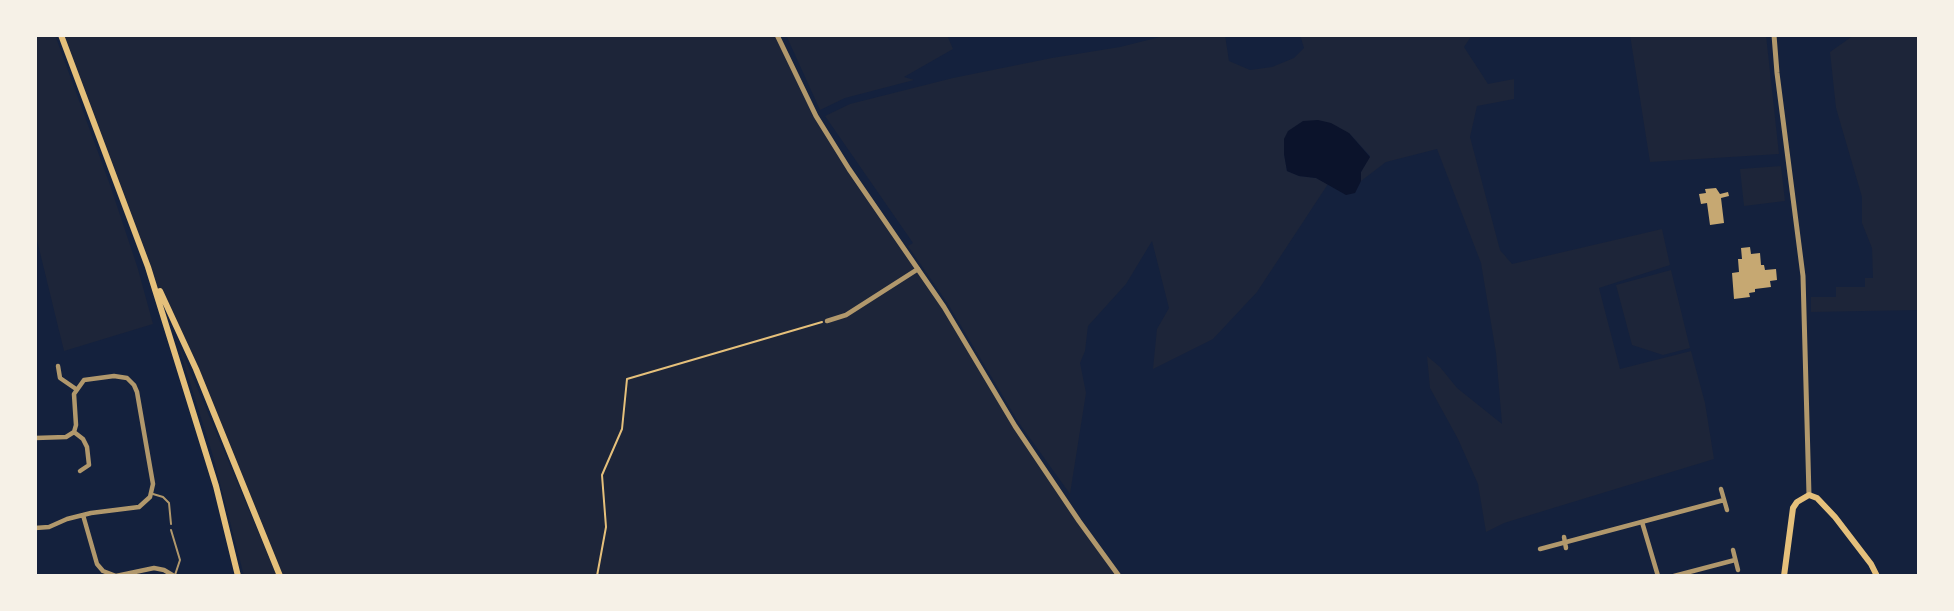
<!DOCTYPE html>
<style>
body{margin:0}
#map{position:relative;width:1954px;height:611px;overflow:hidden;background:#14213d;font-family:"Space Grotesk",sans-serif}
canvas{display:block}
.frame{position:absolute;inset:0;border:37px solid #f6f1e7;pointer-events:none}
</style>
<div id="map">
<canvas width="1954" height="611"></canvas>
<div class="frame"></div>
</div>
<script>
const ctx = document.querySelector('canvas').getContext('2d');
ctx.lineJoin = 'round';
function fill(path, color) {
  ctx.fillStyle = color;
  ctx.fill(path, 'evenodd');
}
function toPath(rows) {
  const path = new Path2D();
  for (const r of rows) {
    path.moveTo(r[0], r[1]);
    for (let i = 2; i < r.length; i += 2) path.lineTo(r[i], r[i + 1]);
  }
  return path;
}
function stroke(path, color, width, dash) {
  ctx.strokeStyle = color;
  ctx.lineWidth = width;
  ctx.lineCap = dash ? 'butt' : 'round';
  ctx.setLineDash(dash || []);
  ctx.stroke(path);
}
fill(toPath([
 [35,35,55,35,109,182,138,269,153,324,64,351,35,232],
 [61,35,779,35,816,116,944,307,1015,426,1119,576,280,576,196,369,148,267],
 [786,35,947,35,953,49,904,77,914,80,845,98,820,110],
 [1168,35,1225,35,1229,61,1250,70,1272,67,1294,58,1304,48,1300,35,1472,35,1464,47,1488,84,1514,79,1514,99,1477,106,1470,137,1500,250,1512,264,1662,229,1670,265,1599,288,1620,369,1691,351,1705,403,1714,459,1504,523,1486,532,1478,484,1458,439,1430,388,1427,356,1440,367,1457,388,1502,424,1496,353,1481,263,1437,149,1386,162,1361,181,1361,172,1370,156,1349,133,1284,139,1284,154,1287,171,1299,176,1316,178,1328,184,1257,292,1213,339,1153,369,1157,329,1169,308,1152,241,1126,284,1088,326,1085,351,1080,363,1086,393,1070,494,1019,423,948,304,908,246,913,243,825,116,850,104,953,78,1052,58,1120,47],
 [1630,35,1766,35,1779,154,1650,162],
 [1854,35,1919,35,1919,310,1811,312,1811,297,1836,297,1836,287,1865,287,1865,278,1873,278,1872,248,1862,223,1862,197,1836,108,1830,52],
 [1781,166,1785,201,1744,206,1740,169],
 [1671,270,1690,348,1663,355,1632,345,1616,285],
 [176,338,210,418,277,576,244,576,213,456]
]), '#1d2539');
fill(toPath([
 [1318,120,1331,123,1349,133,1370,157,1361,172,1361,181,1355,193,1346,195,1316,178,1299,176,1287,171,1284,154,1284,139,1288,131,1303,121]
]), '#0b132b');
fill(toPath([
 [1716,188,1720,194,1728,192,1729,196,1721,198,1724,223,1710,225,1707,203,1701,204,1699,194,1706,193,1705,189],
 [1750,247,1751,254,1760,253,1761,265,1764,265,1765,270,1776,269,1777,280,1770,281,1771,287,1755,289,1755,292,1749,293,1750,297,1734,299,1732,273,1739,272,1738,259,1742,259,1741,248]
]), '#c6a872');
stroke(toPath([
 [597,576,606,527,602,475,622,429,627,379,822,322]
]), '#e5c07b', 2);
stroke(toPath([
 [153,494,163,497,169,503,171,524],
 [171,530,180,560,175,575]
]), '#b1986c', 2);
stroke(toPath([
 [827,321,846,315,918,269],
 [58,366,60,378,76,389],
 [74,432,83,439,87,447,89,465,80,471],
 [35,438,66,437,74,432,76,425,74,394,84,380,114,376,127,378,134,385,137,392,153,484,150,497,139,507,91,513,67,519,49,527,35,528],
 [1721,489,1727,510],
 [83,515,97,564,103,571,116,576,154,568,164,570,174,576],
 [1642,522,1658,576],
 [1564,537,1566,548],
 [1540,549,1724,500],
 [1733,550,1738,570],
 [1674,576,1735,560]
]), '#b1986c', 4.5);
stroke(toPath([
 [777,35,816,116,849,169,944,307,1015,426,1079,521,1119,576],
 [1774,35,1777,73,1803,276,1809,495]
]), '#b1986c', 5);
stroke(toPath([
 [61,35,148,267,216,486,238,576],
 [160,291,196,369,280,576],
 [1784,576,1793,508,1797,502,1809,495,1817,498,1835,517,1871,564,1877,576]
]), '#e5c07b', 6);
</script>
